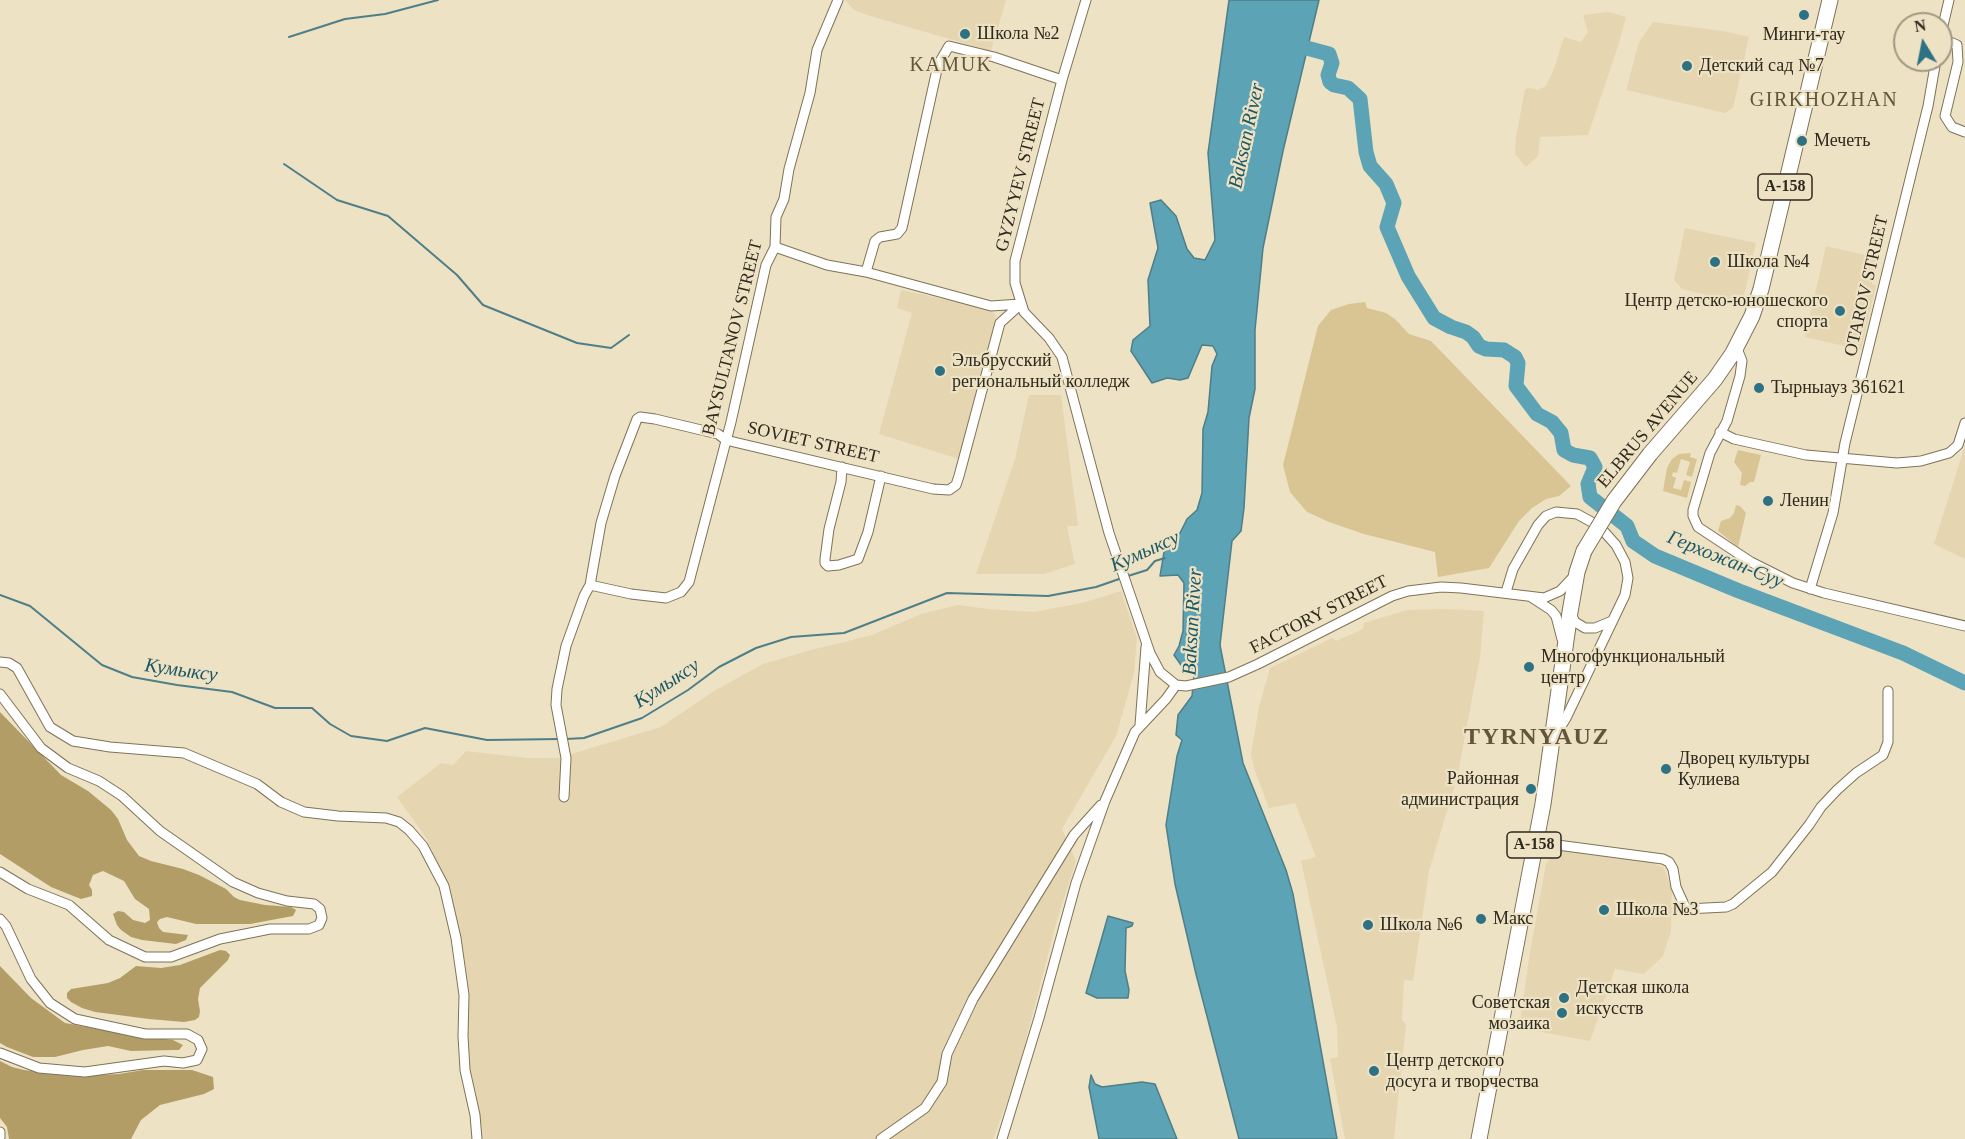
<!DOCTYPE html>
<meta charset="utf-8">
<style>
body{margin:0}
#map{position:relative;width:1965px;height:1139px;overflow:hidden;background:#eee2c4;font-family:Georgia,serif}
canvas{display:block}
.north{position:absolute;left:1893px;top:12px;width:60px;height:60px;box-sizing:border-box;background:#eee2c4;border:2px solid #a19882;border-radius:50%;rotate:350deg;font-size:16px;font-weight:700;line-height:24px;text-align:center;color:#2e291e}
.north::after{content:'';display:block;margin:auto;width:21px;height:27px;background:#2e7182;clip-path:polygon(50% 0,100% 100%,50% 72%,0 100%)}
</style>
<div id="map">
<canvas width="1965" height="1139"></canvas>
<div class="north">N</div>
</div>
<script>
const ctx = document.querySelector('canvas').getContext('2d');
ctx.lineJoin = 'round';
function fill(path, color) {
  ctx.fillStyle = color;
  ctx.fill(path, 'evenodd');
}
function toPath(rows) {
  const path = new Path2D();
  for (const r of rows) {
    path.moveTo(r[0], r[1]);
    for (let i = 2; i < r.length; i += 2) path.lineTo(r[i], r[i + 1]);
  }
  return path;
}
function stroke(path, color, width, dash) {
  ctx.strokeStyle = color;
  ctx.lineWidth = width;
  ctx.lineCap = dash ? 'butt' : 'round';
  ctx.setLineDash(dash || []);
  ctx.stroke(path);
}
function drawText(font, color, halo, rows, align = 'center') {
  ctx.font = font + ' Georgia,serif';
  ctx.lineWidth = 4.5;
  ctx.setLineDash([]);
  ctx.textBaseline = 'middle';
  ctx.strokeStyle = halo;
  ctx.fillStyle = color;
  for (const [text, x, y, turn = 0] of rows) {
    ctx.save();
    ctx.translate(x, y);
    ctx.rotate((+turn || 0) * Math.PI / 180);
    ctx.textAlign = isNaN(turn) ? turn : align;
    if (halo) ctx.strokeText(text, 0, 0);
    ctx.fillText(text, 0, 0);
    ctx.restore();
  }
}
fill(toPath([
 [845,0,1006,0,991,51,867,15,854,10],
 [1609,12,1626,17,1618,46,1588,135,1540,137,1538,156,1526,167,1515,154,1516,137,1525,89,1530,88,1538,90,1546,86,1554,69,1564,37,1581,42,1588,32,1583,15],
 [1653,22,1723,31,1749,37,1733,108,1725,113,1626,90,1639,42],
 [1685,228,1756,243,1742,304,1682,289,1674,280],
 [1826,246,1878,258,1872,284,1876,285,1861,350,1805,337],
 [901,290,986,308,995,314,996,320,959,459,879,434,912,313,897,308],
 [1029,395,1061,395,1078,526,1067,526,1075,564,1044,574,976,574,1015,459],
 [1965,445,1965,559,1934,544],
 [1121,591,1137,638,1134,673,1116,736,1062,829,1076,861,1057,920,1016,1078,993,1139,483,1139,478,1103,468,1058,465,963,447,884,427,839,397,797,441,763,453,765,466,751,527,758,558,758,661,727,714,691,763,664,811,650,872,635,921,614,958,605,988,609,1033,612,1082,603],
 [1446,609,1484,611,1480,657,1457,778,1429,871,1413,981,1404,980,1402,1020,1406,1024,1394,1139,1345,1139,1330,1059,1338,1057,1337,1027,1301,861,1316,857,1295,803,1269,808,1255,771,1251,754,1259,707,1270,668,1332,638,1336,641,1363,629,1364,623,1407,610],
 [1557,849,1646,860,1664,868,1672,890,1671,931,1663,956,1644,974,1615,969,1590,1041,1519,1028,1530,952,1546,864]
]), '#e5d6b1');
fill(toPath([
 [1365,302,1367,308,1386,313,1395,319,1409,334,1431,341,1571,486,1559,496,1546,499,1532,508,1519,521,1489,568,1438,577,1435,552,1364,534,1329,522,1307,512,1290,492,1283,465,1318,326,1331,310,1349,304],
 [1738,450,1761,455,1754,482,1750,482,1745,486,1740,485,1742,473,1734,462],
 [1691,453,1690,457,1697,459,1692,477,1686,475,1690,462,1681,459,1677,473,1673,472,1672,476,1676,478,1673,488,1681,490,1684,480,1691,482,1687,498,1663,491,1667,468,1672,459,1679,454],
 [1736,505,1740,506,1746,513,1738,547,1718,531,1721,521,1730,518,1734,513]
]), '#d8c593');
fill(toPath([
 [0,712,61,775,88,791,111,810,118,819,127,840,139,856,151,861,183,869,199,875,226,889,234,897,240,900,265,905,291,907,296,910,293,916,250,924,196,924,167,917,160,919,157,922,159,928,163,932,188,935,186,940,176,944,142,940,131,937,121,930,117,925,113,914,118,911,124,912,133,920,145,923,150,920,149,909,135,899,124,881,103,871,93,875,89,885,92,890,92,896,81,899,51,887,0,854],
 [220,950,226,951,230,955,228,960,200,988,198,999,200,1011,199,1017,195,1020,184,1022,149,1019,95,1012,82,1008,71,1002,67,998,67,993,71,989,108,983,120,978,136,966,161,968,180,965],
 [0,966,31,998,65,1023,125,1034,173,1040,183,1045,179,1050,174,1050,131,1051,108,1046,83,1050,55,1057,33,1057,7,1047,0,1043],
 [0,1061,12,1067,24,1070,74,1076,119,1074,143,1070,192,1070,213,1077,214,1089,204,1094,160,1105,141,1120,131,1139,9,1139,7,1127,0,1118]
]), '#b39d67');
const water = toPath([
 [1229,0,1319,0,1283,151,1263,248,1255,330,1255,389,1249,418,1244,508,1241,531,1232,541,1220,645,1243,763,1286,870,1293,894,1337,1139,1239,1139,1196,974,1175,884,1166,825,1177,756,1182,740,1176,735,1178,715,1192,696,1194,675,1192,669,1181,665,1174,655,1179,646,1183,631,1184,583,1178,575,1160,576,1164,552,1179,535,1187,519,1197,510,1202,493,1203,429,1208,412,1212,366,1217,354,1213,346,1202,345,1188,378,1180,380,1167,378,1152,383,1131,351,1133,340,1150,326,1148,280,1158,248,1150,203,1161,200,1176,216,1187,249,1194,258,1205,260,1215,240,1208,153,1229,0],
 [1108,916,1133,923,1132,926,1126,928,1125,971,1129,990,1128,998,1097,998,1086,993,1108,916],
 [1091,1075,1095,1084,1102,1087,1142,1082,1155,1084,1177,1139,1099,1139,1089,1087,1091,1075]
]);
fill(water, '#5ca3b6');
stroke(water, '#4e7e88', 1.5);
stroke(toPath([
 [289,37,345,19,385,14,438,0],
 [284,164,337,200,388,216,457,275,483,305,577,343,611,348,629,335],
 [1128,576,1147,570,1155,561,1165,558],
 [0,595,30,606,102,665,132,677,177,685,232,692,275,708,312,708,330,724,351,736,387,741,425,728,487,740,560,739],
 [566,739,584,738,642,718,688,690,719,667,756,648,791,637,844,633,947,593,1048,596,1096,587,1122,578]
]), '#4e7e88', 2);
stroke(toPath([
 [1288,43,1329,54,1332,63,1328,75,1330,82,1334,85,1348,88,1360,99,1366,152,1370,166,1386,184,1394,203,1387,227,1408,276,1434,318,1451,327,1466,332,1473,337,1479,346,1486,349,1504,350,1515,357,1518,363,1516,386,1537,414,1552,422,1561,433,1564,450,1573,455,1590,458,1595,467,1588,484,1590,497,1627,526,1633,541,1655,556,1739,591,1903,653,1965,683]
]), '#5ca3b6', 15);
const minor = toPath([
 [1086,0,1062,80,1015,261,1015,283,1024,312,1049,338,1062,357,1109,533,1150,653,1160,672,1176,685,1186,686,1229,677,1258,664,1392,596,1408,591,1441,587,1461,588,1544,598,1560,591,1576,574],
 [1941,34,1949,0],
 [1941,45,1950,42,1957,45,1958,62,1945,116,1952,127,1965,132],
 [775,247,827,265,866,272,991,306,1021,304],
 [866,272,875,241,880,237,897,234,902,228,938,65,949,46,994,57,1062,80],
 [1736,346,1742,361,1740,376,1727,421,1710,453,1693,510,1693,516,1698,527,1751,562,1793,583,1824,593,1965,626],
 [1720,432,1734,439,1806,455,1897,463,1921,461,1949,453,1958,445,1965,423],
 [842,467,841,482,829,529,825,559,825,563,828,566,839,565,858,559,868,532,881,476],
 [590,585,631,594,666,598,681,592,689,582,731,422,766,265,775,247,776,217,784,199,789,169,810,93,817,50,838,0],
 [1810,589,1833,513,1845,443,1928,106,1936,60],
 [1506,592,1513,569,1538,525,1546,516,1556,512,1577,514,1599,526,1616,545,1625,562,1628,578,1625,595,1566,718,1556,734],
 [1531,597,1551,610,1556,616,1562,639],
 [1571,614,1575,622,1585,628,1595,628,1612,621],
 [0,662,9,663,17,668,50,727,73,741,110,747,184,753,257,784,281,802,304,812,338,816,386,818,399,822,409,830,423,846,444,886,456,938,464,995,463,1036,465,1070,475,1115,477,1139],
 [0,694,41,748,68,768,99,781,122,796,160,831,233,882,258,893,287,901,314,904,320,909,322,918,319,925,309,929,270,929,220,939,171,957,145,957,109,940,69,905,28,889,0,872],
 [1140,725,1146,647],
 [564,797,566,758,556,705,557,689,566,646,584,596,590,585,601,523,615,476,637,419,640,417,655,419,718,434,726,440,734,442,933,489,949,490,956,485,959,476,1000,323,1021,304],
 [1535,842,1663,859,1669,862,1673,869,1676,887,1686,909,1726,907,1733,904,1772,872,1809,825,1821,807,1837,790,1856,773,1883,755,1888,742,1888,691],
 [0,919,6,926,31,979,50,1003,75,1019,145,1034,187,1034,198,1040,202,1049,197,1060,183,1063,164,1061,85,1072,39,1068,0,1053],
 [0,1132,0,1137],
 [881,1139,925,1108,942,1082,947,1054,973,999,1074,835,1101,805],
 [1002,1139,1039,1018,1076,883,1105,801,1135,732,1166,699,1176,685]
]);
const primary = toPath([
 [1650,454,1715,379,1733,353,1752,316,1761,289,1830,0],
 [1479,1139,1543,804,1570,612,1577,572,1584,551]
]);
stroke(minor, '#7e7358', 11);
stroke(primary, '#7e7358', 17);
stroke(minor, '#fff', 9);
stroke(primary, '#fff', 15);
const primaryBridge = toPath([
 [1584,551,1614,501,1650,454]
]);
stroke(primaryBridge, '#7e7358', 17, []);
stroke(primaryBridge, '#fff', 15);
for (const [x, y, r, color] of [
 [1804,15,6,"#2e7182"],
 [965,34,6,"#2e7182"],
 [1687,66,6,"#2e7182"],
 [1802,141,6,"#2e7182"],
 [1715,262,6,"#2e7182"],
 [1840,311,6,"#2e7182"],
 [940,371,6,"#2e7182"],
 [1759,388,6,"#2e7182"],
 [1768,501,6,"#2e7182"],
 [1529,667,6,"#2e7182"],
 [1666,769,6,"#2e7182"],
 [1531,789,6,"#2e7182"],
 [1604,910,6,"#2e7182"],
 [1481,919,6,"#2e7182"],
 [1368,925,6,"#2e7182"],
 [1564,998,6,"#2e7182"],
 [1562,1013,6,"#2e7182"],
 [1374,1071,6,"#2e7182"]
]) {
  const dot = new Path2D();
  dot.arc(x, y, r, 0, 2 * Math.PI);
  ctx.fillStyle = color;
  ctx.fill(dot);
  stroke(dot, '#eee2c4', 2);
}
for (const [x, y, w] of [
 [1785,187,54],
 [1534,845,54]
]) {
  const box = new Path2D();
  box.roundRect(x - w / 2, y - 13, w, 26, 4.5);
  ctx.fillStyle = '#eee2c4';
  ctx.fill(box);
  stroke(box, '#2e291e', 1.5);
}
drawText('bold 16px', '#2e291e', null, [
 ["А-158",1785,187],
 ["А-158",1534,845]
]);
drawText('18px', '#2e291e', '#eee2c4', [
 ["Школа №2",977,34],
 ["Минги-тау",1804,35,"center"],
 ["Детский сад №7",1699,66],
 ["Мечеть",1814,141],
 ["Школа №4",1727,262],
 ["Центр детско-юношеского",1828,301,"right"],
 ["спорта",1828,322,"right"],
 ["Эльбрусский",952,361],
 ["региональный колледж",952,382],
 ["Тырныауз 361621",1771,388],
 ["Ленин",1780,501],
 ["Многофункциональный",1541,657],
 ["центр",1541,678],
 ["Дворец культуры",1678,759],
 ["Кулиева",1678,780],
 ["Районная",1519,779,"right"],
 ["администрация",1519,800,"right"],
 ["Школа №3",1616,910],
 ["Макс",1493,919],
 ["Школа №6",1380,925],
 ["Детская школа",1576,988],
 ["искусств",1576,1009],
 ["Советская",1550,1003,"right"],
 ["мозаика",1550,1024,"right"],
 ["Центр детского",1386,1061],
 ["досуга и творчества",1386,1082]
], 'left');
drawText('18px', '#2e291e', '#eee2c4', [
 ["GYZYYEV STREET",1021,175,-76],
 ["OTAROV STREET",1867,286,-77],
 ["BAYSULTANOV STREET",733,338,-76],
 ["ELBRUS AVENUE",1648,430,-50],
 ["SOVIET STREET",813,443,13],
 ["FACTORY STREET",1319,615,-27]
]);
ctx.letterSpacing = '1.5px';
drawText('20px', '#61563c', '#eee2c4', [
 ["KAMUK",951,66],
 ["GIRKHOZHAN",1824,101]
]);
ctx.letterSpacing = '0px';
drawText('italic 20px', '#1c5765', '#eee2c4', [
 ["Baksan River",1247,136,-78],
 ["Кумыксу",1145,552,-24],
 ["Герхожан-Суу",1725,560,22],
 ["Baksan River",1193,622,-87],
 ["Кумыксу",181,671,8],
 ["Кумыксу",667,684,-33]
]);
ctx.letterSpacing = '1.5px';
drawText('bold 24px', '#61563c', '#eee2c4', [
 ["TYRNYAUZ",1537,738]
]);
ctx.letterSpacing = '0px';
</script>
